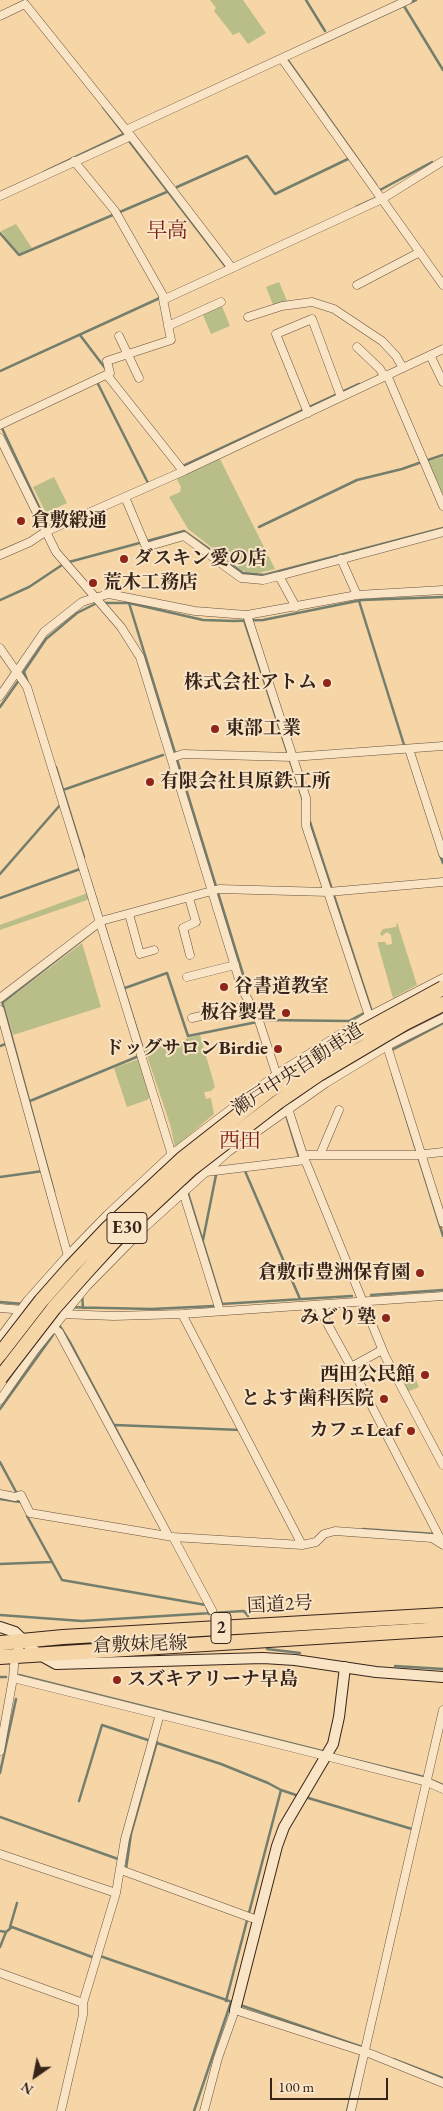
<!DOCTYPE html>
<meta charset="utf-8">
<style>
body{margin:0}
#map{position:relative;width:443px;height:2111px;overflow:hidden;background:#f6d5a7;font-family:"EB Garamond",serif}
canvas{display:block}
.north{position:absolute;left:10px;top:2051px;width:50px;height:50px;-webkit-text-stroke:4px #f9e4c6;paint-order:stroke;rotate:213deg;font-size:14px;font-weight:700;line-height:20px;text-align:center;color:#37251b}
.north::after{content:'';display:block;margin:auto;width:18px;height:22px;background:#37251b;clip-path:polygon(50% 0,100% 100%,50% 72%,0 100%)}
.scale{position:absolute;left:270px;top:2078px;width:118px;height:22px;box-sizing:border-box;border:2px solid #37251b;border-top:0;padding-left:6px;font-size:15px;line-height:18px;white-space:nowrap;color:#37251b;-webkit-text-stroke:4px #f9e4c6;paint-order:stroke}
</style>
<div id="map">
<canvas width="443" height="2111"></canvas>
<div class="north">N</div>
<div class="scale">100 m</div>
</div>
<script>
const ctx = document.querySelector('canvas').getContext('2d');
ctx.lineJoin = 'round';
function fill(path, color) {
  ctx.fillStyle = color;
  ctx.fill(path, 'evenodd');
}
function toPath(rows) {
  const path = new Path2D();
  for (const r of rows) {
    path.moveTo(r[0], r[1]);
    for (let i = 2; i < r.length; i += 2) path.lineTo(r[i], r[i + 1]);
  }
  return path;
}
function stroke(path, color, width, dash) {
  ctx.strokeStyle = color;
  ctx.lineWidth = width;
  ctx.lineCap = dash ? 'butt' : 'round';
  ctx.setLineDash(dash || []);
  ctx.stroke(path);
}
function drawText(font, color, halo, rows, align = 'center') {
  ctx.font = font + ' "EB Garamond","Noto Serif JP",serif';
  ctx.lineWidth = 4;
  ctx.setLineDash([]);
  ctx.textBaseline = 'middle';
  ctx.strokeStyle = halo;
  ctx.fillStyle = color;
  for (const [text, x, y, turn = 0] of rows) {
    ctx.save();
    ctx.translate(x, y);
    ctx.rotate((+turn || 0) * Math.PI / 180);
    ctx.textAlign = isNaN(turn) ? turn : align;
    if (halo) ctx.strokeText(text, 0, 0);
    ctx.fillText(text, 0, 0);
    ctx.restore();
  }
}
fill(toPath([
 [210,0,243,0,266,33,248,44,239,32,233,35,214,11,216,8],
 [16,224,32,248,21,253,17,253,1,231],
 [279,282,288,303,274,307,266,287],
 [221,304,230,326,211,334,202,313],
 [443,457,443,493,441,493,427,462],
 [220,459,275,569,258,573,246,572,241,570,188,529,169,497,180,492,181,487,176,477,185,475],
 [54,477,67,503,46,513,33,487],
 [88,891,90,899,0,930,0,925,85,894],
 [397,922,417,985,393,998,378,945,378,942,385,942,387,945,392,944,391,935,387,932,382,936,380,934,383,929,396,927],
 [82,943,101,1007,13,1035,4,1003],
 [200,1035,215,1087,211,1091,204,1092,206,1099,211,1098,214,1114,175,1147,170,1124,145,1050,184,1041,187,1038],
 [139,1059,151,1096,147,1100,127,1107,114,1068],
 [410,1364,419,1387,407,1392,398,1369]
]), '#b9be89');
stroke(toPath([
 [306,0,325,31],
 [404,6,443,70],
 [312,48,416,0],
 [287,59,376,185],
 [103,107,124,134],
 [129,141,226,267],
 [44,172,128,132],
 [177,187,247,156,275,194,350,158],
 [380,190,432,162],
 [356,207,378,197],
 [0,233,19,255,169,191],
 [80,335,105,368],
 [0,371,162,297],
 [97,382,148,483],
 [1,426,47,524],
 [428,460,443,455],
 [183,466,359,384],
 [259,527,357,480,402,469,419,463],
 [69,562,184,531,243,573,264,575,443,528],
 [0,600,29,587,62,565],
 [359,601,405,748],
 [105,603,129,603,203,620,234,621,263,620,362,600,443,597],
 [129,603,247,987],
 [244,620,303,800],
 [24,672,28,683],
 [23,673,46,639,77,613,95,604],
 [0,707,19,680],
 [56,767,84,857],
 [63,790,163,755],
 [310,822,371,1009],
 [440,855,443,863],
 [87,870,142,1046],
 [0,874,61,804],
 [0,898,80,869],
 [125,988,167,973,188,1036,257,1022],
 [2,1001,54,1192],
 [3,1002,100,926],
 [264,1020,349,1021,364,1013],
 [0,1046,8,1043],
 [392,1050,443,1023],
 [392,1073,443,1236],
 [30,1101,139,1056],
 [286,1115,299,1157],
 [245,1171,300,1299],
 [0,1177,43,1171],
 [188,1193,222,1304],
 [203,1240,216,1175],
 [82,1294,83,1308],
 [371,1295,443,1290],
 [0,1302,23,1304],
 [221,1304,352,1296],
 [61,1307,152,1309,214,1306],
 [53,1315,71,1344,144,1482],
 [0,1409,53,1335],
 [115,1425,241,1430],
 [0,1462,29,1516],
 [0,1499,20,1502],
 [27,1516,62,1580,206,1605,209,1614],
 [363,1529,435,1534],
 [0,1564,51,1562],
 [0,1615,82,1621,244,1611,248,1616],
 [267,1649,300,1653],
 [395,1666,443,1669],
 [19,1675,326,1752],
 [0,1677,6,1677],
 [331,1754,424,1777,443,1785],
 [0,1773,16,1699],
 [305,1797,412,1829],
 [79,1801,102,1725,221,1764,268,1783,281,1790,299,1796],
 [0,1817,118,1859],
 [126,1869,131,1834,157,1742],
 [10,1927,17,1903],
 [0,1931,6,1932,12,1927,92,1957],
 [0,1947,6,1932],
 [100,1956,235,2003],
 [226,2001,281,1790],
 [240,2005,365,2048],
 [393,2059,443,2078],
 [194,2111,231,2002],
 [347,2111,361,2052]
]), '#747e6d', 2.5);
const street = toPath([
 [0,16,25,4,131,136,232,268],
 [282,59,443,285],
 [126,130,408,0],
 [0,196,131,136],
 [357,285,420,252],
 [165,299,382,199,443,161],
 [248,317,282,306,312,302,334,309,382,341,396,356,403,368],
 [168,326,221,302],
 [119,336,139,378],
 [357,347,380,369,384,376],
 [430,355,443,382],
 [107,375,183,471],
 [387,375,443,506],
 [308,413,276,334,312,319,341,397],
 [0,425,110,373,107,361,171,340,163,299,165,299,115,211,74,161],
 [0,438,56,552,121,627,140,657,242,989,258,1018,280,1085],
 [125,497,146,547,184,536,241,578,263,580,279,576,296,607],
 [0,555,30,542,45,532,184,471,443,349],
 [341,559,357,595],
 [279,576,443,532],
 [247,615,306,798,306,826,369,1016,387,1046,443,1223],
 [0,648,27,687,176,1168],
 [0,696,44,632,82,602,94,598,109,594,195,611,247,615,357,595,443,590],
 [409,749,443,854],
 [171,758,183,754,292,757,443,746],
 [189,898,196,922,183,928,190,955],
 [129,914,140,954,154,950],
 [187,977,235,965],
 [0,998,101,921,219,889,328,892,443,882],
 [0,1010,68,1256],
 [192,1018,251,1005],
 [284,1096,303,1155,385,1356,443,1465],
 [303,1155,416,1155,443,1152],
 [320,1155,339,1110],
 [206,1172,305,1160],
 [179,1179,220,1311],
 [317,1305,354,1372,443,1544],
 [0,1308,24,1310],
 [61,1314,114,1316,182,1314,443,1296],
 [182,1314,302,1545],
 [53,1327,59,1332,168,1535],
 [0,1338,27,1301,69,1254,107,1215,172,1154,277,1074,369,1016,443,978],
 [351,1367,382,1350],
 [0,1400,35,1350,87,1286,143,1229,228,1152,326,1083,387,1046,443,1018],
 [0,1494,15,1497,21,1495,30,1513,173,1537,302,1545,316,1542,324,1534,335,1531,432,1538,443,1545],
 [173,1537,212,1610],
 [13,1678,326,1756,427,1782,443,1789],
 [0,1751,13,1678,15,1655,23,1640],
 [0,1854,116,1893],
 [121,1870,252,1918],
 [0,1973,83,2003],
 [61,2111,83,2015,83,2003,116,1893,125,1839,160,1714],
 [204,2111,218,2058,235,2010,371,2054,443,2083],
 [351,2111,443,1710]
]);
const secondary = toPath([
 [0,1627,15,1632,38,1654,56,1664,263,1658,295,1660,376,1672,443,1677],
 [235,2010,277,1846,284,1827,333,1744,339,1717,345,1667]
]);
const highway = toPath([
 [0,1643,63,1637,443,1615],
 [0,1657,443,1629]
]);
stroke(street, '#67513e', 9);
stroke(secondary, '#37251b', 12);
stroke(highway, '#37251b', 16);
stroke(street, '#f9e4c6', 8);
stroke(secondary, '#f9e4c6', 10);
stroke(highway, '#f6d5a7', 14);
const highwayBridge = toPath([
 [0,1354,41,1301,71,1267,108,1228,182,1159,270,1090,355,1036,443,988],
 [0,1378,54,1308,85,1273,117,1238,191,1169,278,1102,319,1074,405,1023,443,1004]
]);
stroke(highwayBridge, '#37251b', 16, []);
stroke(highwayBridge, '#f6d5a7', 14);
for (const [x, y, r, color] of [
 [21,521,5,"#8f2418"],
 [124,559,5,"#8f2418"],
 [93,583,5,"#8f2418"],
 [327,683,5,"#8f2418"],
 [215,729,5,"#8f2418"],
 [150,782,5,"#8f2418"],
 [224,987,5,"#8f2418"],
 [286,1013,5,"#8f2418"],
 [278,1049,5,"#8f2418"],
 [420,1273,5,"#8f2418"],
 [386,1318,5,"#8f2418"],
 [425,1375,5,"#8f2418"],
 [384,1399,5,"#8f2418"],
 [411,1431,5,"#8f2418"],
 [117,1680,5,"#8f2418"]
]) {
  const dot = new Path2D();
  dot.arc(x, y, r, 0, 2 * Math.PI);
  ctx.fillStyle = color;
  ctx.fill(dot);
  stroke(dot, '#f9e4c6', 2);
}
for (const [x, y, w] of [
 [127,1228,40],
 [221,1628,20]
]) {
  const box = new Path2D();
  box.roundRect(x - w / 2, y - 15.5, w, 31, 4);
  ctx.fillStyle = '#f9e4c6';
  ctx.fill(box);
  stroke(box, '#37251b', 1);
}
drawText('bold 18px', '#37251b', null, [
 ["E30",127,1228],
 ["2",221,1628]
]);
drawText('bold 19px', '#37251b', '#f9e4c6', [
 ["倉敷緞通",31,521,"left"],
 ["ダスキン愛の店",134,559,"left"],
 ["荒木工務店",103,583,"left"],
 ["株式会社アトム",317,683],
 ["東部工業",225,729,"left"],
 ["有限会社貝原鉄工所",160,782,"left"],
 ["谷書道教室",234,987,"left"],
 ["板谷製畳",276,1013],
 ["ドッグサロンBirdie",268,1049],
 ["倉敷市豊洲保育園",410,1273],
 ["みどり塾",376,1318],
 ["西田公民館",415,1375],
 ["とよす歯科医院",374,1399],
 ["カフェLeaf",401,1431],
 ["スズキアリーナ早島",127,1680,"left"]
], 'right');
drawText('19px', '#37251b', '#f9e4c6', [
 ["瀬戸中央自動車道",298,1070,-33],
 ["国道2号",280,1605,-3],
 ["倉敷妹尾線",140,1645,-2]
]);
drawText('21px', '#7a1f14', '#f9e4c6', [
 ["早高",167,231],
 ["西田",240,1141]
]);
</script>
